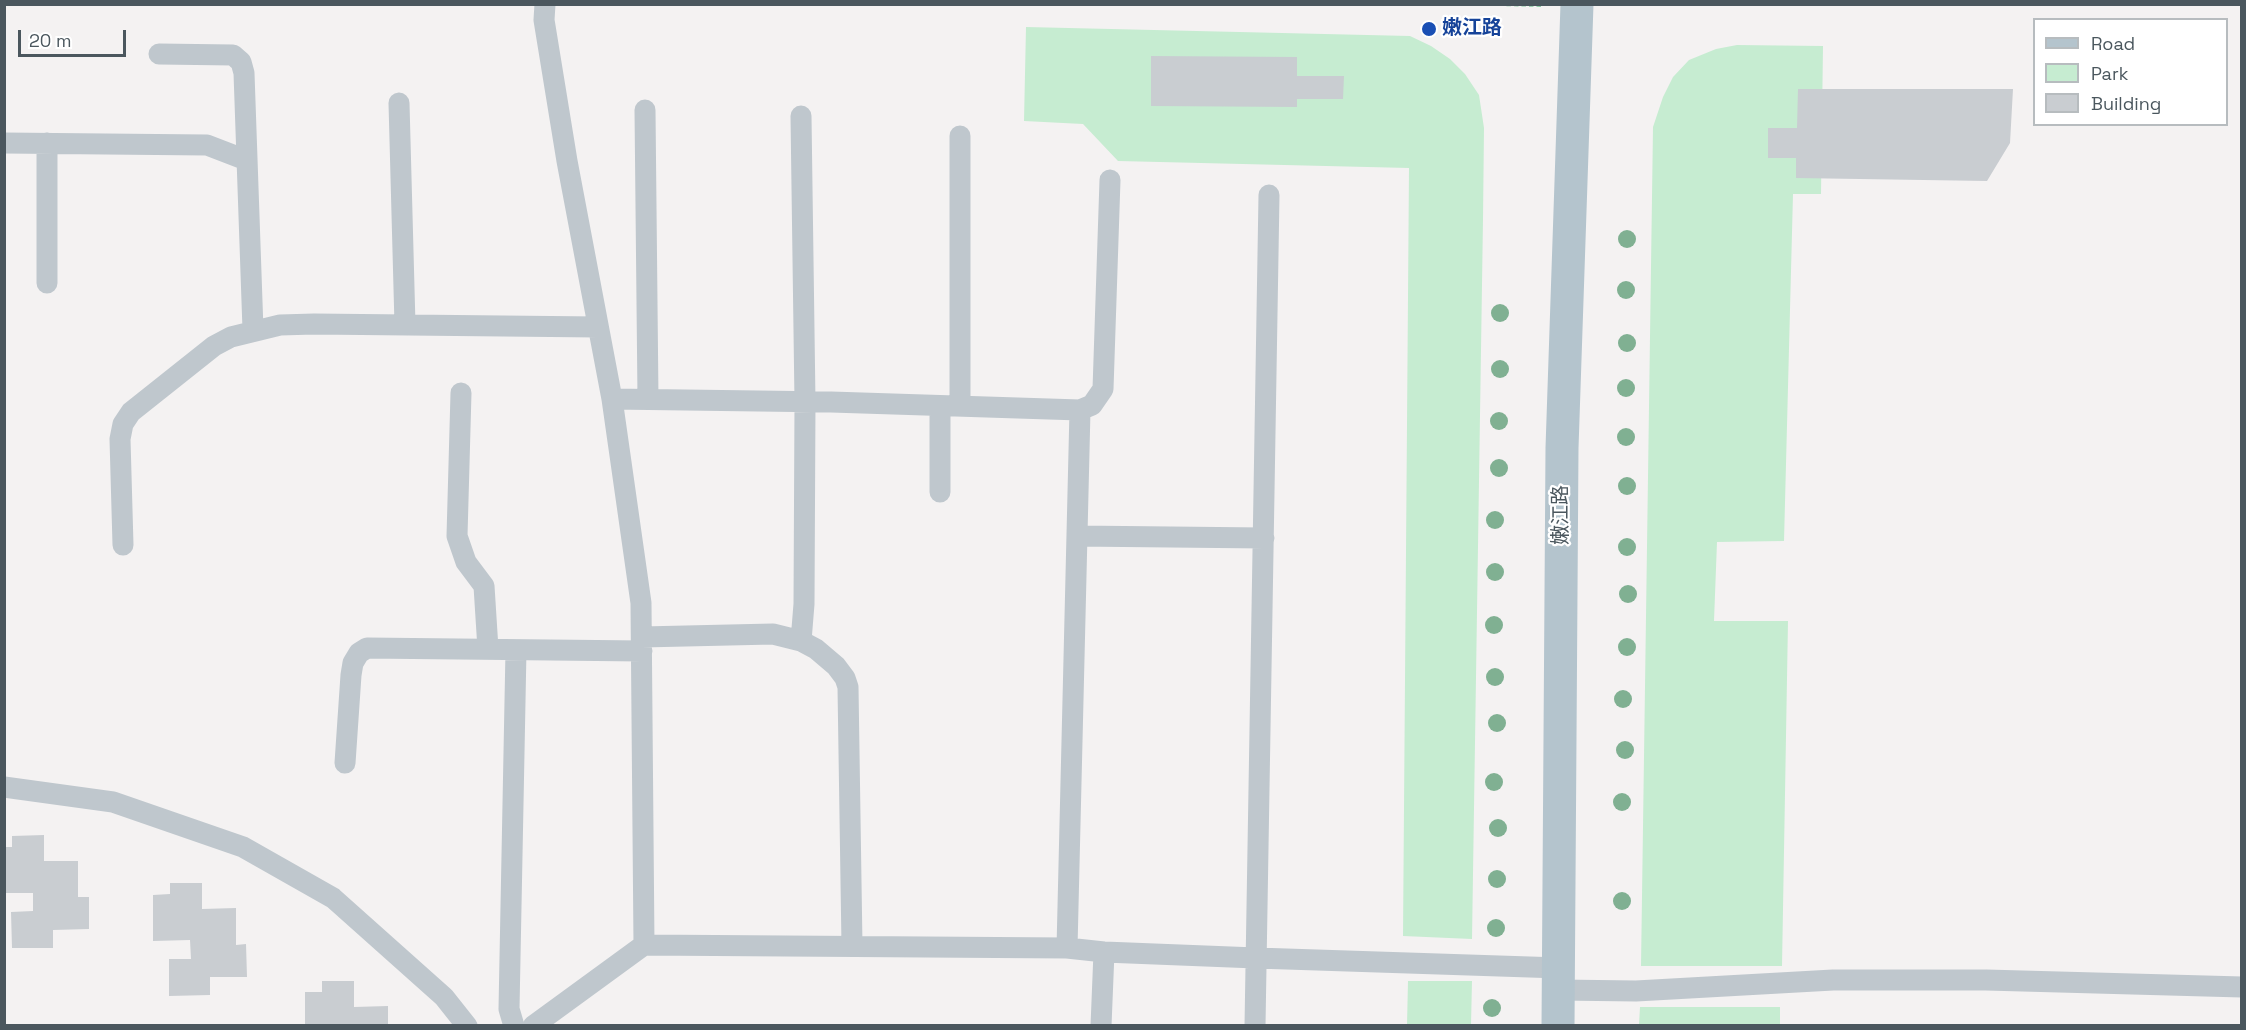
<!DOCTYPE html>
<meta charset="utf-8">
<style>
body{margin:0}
#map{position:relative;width:2246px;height:1030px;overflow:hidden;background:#f4f2f2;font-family:"Space Grotesk",sans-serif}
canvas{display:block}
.frame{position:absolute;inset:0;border:6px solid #4b575e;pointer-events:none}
.legend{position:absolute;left:2033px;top:18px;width:195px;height:108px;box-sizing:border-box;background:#fff;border:2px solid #b7bcbf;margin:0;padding:8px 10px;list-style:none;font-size:18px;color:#4b575e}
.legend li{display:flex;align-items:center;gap:12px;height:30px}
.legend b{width:30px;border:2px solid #b7bcbf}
.scale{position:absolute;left:18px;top:30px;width:108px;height:27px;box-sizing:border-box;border:3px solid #4b575e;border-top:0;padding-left:8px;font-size:18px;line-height:21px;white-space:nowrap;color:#4b575e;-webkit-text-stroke:4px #fff;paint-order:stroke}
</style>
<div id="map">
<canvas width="2246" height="1030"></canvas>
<div class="frame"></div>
<ul class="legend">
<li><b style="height:8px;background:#b4c4cd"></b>Road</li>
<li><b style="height:16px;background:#c6ecd1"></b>Park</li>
<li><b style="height:16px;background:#c9cdd1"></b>Building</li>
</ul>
<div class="scale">20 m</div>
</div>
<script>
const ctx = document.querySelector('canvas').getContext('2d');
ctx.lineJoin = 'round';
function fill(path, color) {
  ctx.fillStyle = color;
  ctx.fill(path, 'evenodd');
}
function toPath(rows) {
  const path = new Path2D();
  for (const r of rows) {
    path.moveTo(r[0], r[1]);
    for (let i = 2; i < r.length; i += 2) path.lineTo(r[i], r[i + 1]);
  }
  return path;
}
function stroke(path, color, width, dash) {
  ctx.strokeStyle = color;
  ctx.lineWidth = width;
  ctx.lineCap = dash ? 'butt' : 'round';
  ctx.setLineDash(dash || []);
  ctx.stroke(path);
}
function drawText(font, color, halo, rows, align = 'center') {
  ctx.font = font + ' "Space Grotesk","Noto Sans SC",sans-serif';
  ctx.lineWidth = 4.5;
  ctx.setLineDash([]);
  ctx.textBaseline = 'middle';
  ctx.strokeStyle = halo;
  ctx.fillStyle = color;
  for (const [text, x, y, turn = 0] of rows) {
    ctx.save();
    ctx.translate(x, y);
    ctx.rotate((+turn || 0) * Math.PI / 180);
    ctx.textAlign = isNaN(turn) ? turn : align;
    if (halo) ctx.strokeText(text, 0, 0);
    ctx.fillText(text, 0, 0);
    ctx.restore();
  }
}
fill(toPath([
 [1026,27,1410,36,1431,46,1450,59,1465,74,1479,95,1484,128,1483,219,1472,939,1403,936,1409,168,1118,161,1083,124,1024,121],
 [1737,45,1823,46,1821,194,1793,194,1784,541,1717,542,1714,621,1788,621,1782,966,1641,966,1653,127,1663,97,1673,77,1689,60,1716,49],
 [1408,981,1472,981,1471,1025,1407,1025],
 [1640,1007,1780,1007,1780,1025,1639,1025]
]), '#c6ecd1');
fill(toPath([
 [1151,56,1297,57,1297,76,1344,76,1343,99,1297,99,1297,107,1151,106],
 [1798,89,2013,89,2010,143,1987,181,1796,178,1796,158,1768,158,1768,128,1797,128],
 [44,835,44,861,78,861,78,897,89,897,89,929,53,930,53,948,12,948,11,912,33,911,33,893,4,893,4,847,12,847,12,836],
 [170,883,202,883,202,909,236,908,236,945,246,944,247,977,210,977,210,995,169,996,169,959,191,959,190,940,153,941,153,895,170,894],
 [322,981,354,981,354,1007,388,1006,388,1026,305,1026,305,992,322,992]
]), '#c9cdd1');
stroke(toPath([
 [1499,4,1544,5]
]), '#80c79d', 4, [4.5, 3]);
stroke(toPath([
 [545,4,544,20,567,161,612,399,641,603,644,945],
 [159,54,233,55,241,62,244,73,253,330],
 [399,103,405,325],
 [645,110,648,399],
 [801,116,805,402,804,604,801,641],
 [4,143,207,145,246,160],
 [47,143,47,283],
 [461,393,457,536,466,562,484,586,488,649],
 [612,399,831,402,1080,410,1092,405,1103,389,1110,180],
 [940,406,940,492],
 [960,406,960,136],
 [1077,536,1264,538],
 [123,545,120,439,123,424,131,412,214,346,231,337,280,325,314,324,598,327],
 [642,637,773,634,801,641,816,649,836,666,845,678,848,687,852,946],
 [345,763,351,675,353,663,359,653,367,648,642,651],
 [4,787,113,802,243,847,333,898,444,997,467,1026],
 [1067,948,1080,410],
 [1559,990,1636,991,1833,980,1986,980,2242,987],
 [514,1026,509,1009,516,650],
 [533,1026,644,945,1067,948,1104,952,1256,958,1560,968],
 [1101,1026,1104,952],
 [1255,1026,1269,195]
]), '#bfc7cd', 21);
stroke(toPath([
 [1558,1026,1562,448,1577,4]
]), '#b4c4cd', 33);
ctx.fillStyle = '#80b092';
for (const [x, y] of [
 [1627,239],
 [1626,290],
 [1500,313],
 [1627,343],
 [1500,369],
 [1626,388],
 [1499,421],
 [1626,437],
 [1499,468],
 [1627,486],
 [1495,520],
 [1627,547],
 [1495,572],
 [1628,594],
 [1494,625],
 [1627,647],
 [1495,677],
 [1623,699],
 [1497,723],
 [1625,750],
 [1494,782],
 [1622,802],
 [1498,828],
 [1497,879],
 [1622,901],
 [1496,928],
 [1492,1008]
]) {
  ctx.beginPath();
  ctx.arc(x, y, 9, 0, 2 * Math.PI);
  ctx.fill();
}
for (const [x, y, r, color] of [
 [1429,29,8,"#1a4fb4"]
]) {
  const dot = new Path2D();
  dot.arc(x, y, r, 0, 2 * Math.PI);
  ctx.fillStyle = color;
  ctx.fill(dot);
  stroke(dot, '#fff', 2);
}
drawText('bold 20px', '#164399', '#fff', [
 ["嫩江路",1442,29]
], 'left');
drawText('20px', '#4b575e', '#fff', [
 ["嫩江路",1562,515,-90]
]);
</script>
